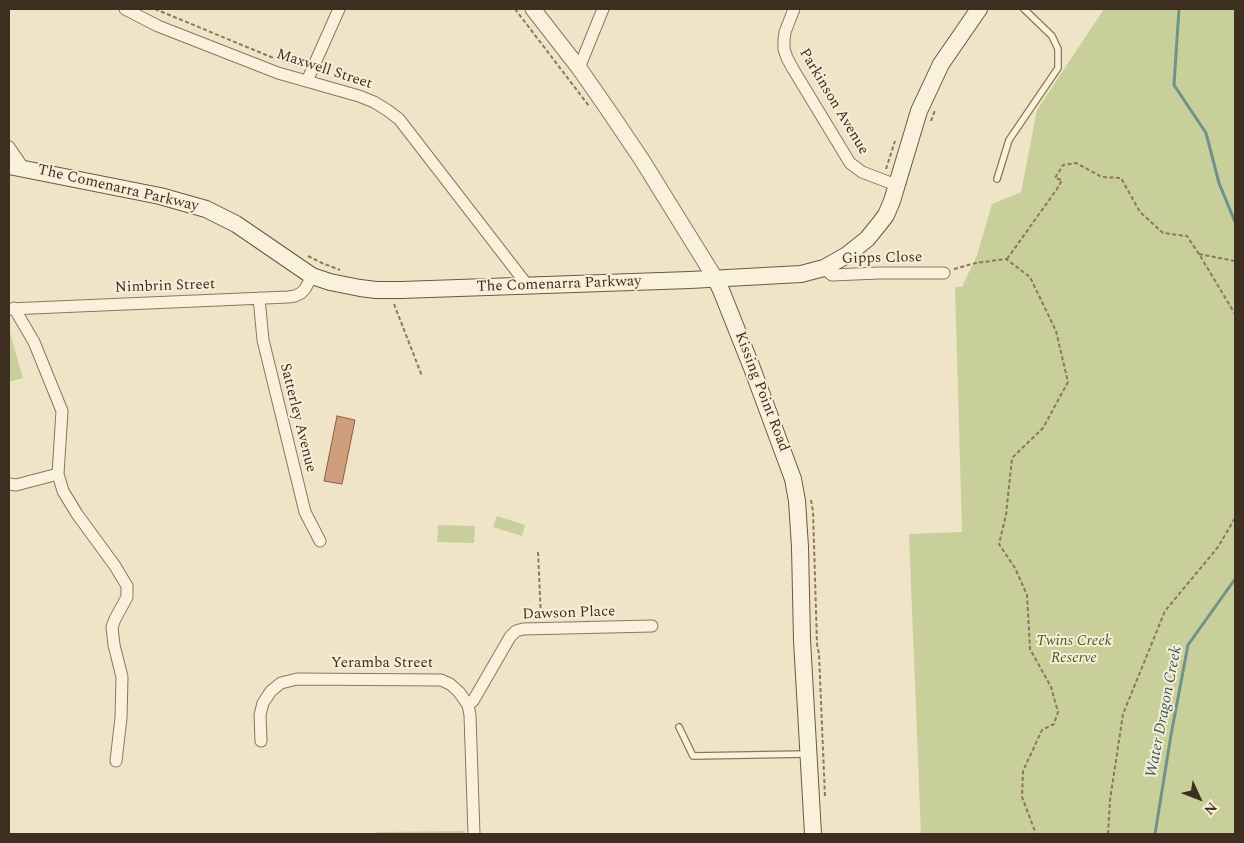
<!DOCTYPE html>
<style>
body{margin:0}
#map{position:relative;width:1244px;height:843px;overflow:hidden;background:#f0e4c8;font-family:Spectral,serif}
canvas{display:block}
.frame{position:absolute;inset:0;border:10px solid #3d2e20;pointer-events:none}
.north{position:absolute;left:1174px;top:773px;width:50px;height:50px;-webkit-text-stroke:4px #f7eed8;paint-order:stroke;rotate:133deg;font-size:14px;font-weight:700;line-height:20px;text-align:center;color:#3d2e20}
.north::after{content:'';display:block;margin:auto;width:18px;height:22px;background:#3d2e20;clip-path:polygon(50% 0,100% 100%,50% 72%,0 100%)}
</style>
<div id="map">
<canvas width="1244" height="843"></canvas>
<div class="frame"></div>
<div class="north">N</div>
</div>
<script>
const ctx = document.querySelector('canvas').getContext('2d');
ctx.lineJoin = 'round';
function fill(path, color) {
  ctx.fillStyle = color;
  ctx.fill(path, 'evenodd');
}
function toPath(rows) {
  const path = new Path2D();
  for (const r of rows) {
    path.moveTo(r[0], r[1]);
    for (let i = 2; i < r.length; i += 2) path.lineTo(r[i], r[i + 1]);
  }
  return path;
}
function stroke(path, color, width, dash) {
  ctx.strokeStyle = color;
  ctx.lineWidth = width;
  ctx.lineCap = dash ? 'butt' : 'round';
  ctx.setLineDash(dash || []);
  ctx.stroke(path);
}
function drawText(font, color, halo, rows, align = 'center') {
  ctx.font = font + ' Spectral,serif';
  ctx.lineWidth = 4;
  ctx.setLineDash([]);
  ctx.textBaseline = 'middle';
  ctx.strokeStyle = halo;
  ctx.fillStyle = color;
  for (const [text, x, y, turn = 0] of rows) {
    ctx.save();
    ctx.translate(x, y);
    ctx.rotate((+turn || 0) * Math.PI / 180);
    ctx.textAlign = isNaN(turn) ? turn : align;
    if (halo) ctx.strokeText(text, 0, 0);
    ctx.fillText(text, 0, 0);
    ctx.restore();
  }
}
fill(toPath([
 [1104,9,1235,9,1235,834,921,834,909,534,962,532,955,287,962,287,977,255,992,204,1021,192,1037,110],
 [9,329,23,378,9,382],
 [497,516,525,525,522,536,493,527],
 [438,525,475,526,474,543,437,542],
 [465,831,465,834,377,834,377,832]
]), '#c9cf9b');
stroke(toPath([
 [1179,9,1174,85,1206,133,1219,183,1235,222],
 [1155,834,1171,735,1188,645,1235,579]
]), '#6f938a', 3);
const building = toPath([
 [337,416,355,420,342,484,324,481,337,416]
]);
fill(building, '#cf9f7d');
stroke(building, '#8d5f41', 1);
const service = toPath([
 [997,179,1009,140,1058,68,1058,49,1052,36,1024,9],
 [679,727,693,756,806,754]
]);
const minor = toPath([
 [125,9,158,26,278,73,359,96,374,102,387,110,399,119,528,286],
 [794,9,785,32,784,40,784,49,787,58,793,69,850,163,862,172,896,185],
 [579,68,603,9],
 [307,81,339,9],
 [9,147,24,169],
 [824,268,832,275,879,273,944,273],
 [259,298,263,340,286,434,305,512,320,541],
 [14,308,34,342,62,411,58,474,63,491,77,514,115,566,127,586,127,597,115,619,112,627,114,645,122,677,121,718,116,761],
 [9,309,288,297,295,296,301,293,305,289,312,276],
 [9,484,16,485,58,474],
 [468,705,473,701,510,637,516,631,523,629,652,626],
 [261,741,260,715,263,703,271,691,281,683,297,679,441,680,450,684,459,692,468,705,470,715,474,834]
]);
const tertiary = toPath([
 [533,9,579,68,611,114,642,160,715,278]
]);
const secondary = toPath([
 [9,166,160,196,206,209,236,224,312,276,330,282,360,288,376,290,401,290,690,280,801,274,824,268,847,255,867,239,880,223,886,215,892,201,919,111,934,79,941,64,979,9],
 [715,278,721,290,752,368,793,479,797,501,800,547,802,640,813,834]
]);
stroke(service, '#8d765c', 8);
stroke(minor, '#8d765c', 13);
stroke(tertiary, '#8d765c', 17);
stroke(secondary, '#6f573f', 18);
stroke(toPath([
 [155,9,271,57,302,67],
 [515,9,589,106],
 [931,121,935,110],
 [886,169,895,141],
 [1199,254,1235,261],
 [308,256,322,263,340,270],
 [1007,259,1057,189,1062,180,1055,178,1063,165,1076,163,1102,177,1121,178,1140,212,1163,233,1187,236,1199,254,1235,314],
 [954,269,976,263,1006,259,1030,277,1056,331,1068,382,1043,428,1012,458,1006,515,999,544,1015,568,1027,595,1030,649,1051,687,1058,712,1054,724,1042,730,1023,771,1022,797,1036,834],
 [394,304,422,376],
 [811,500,813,511,817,644,819,654,825,797],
 [538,552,541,617],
 [1108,834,1110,800,1123,714,1165,611,1218,547,1235,518]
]), '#8d765c', 2, [4, 2.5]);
stroke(service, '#faf1dc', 5.5);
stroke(minor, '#faf1dc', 11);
stroke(tertiary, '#faf1dc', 15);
stroke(secondary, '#faf1dc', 16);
drawText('15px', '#3d2e20', '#f7eed8', [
 ["Maxwell Street",324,70,18],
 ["Parkinson Avenue",833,102,59],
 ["The Comenarra Parkway",118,189,13],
 ["Gipps Close",882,259,-1],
 ["The Comenarra Parkway",559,285,-2],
 ["Nimbrin Street",165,287,-2],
 ["Kissing Point Road",761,392,69],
 ["Satterley Avenue",297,418,76],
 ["Dawson Place",569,614,-2],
 ["Yeramba Street",382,664]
]);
drawText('italic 15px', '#4d5a26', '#f7eed8', [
 ["Twins Creek",1074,642],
 ["Reserve",1074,659]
]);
drawText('italic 16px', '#2f5d5a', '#f7eed8', [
 ["Water Dragon Creek",1165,712,-79]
]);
</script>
